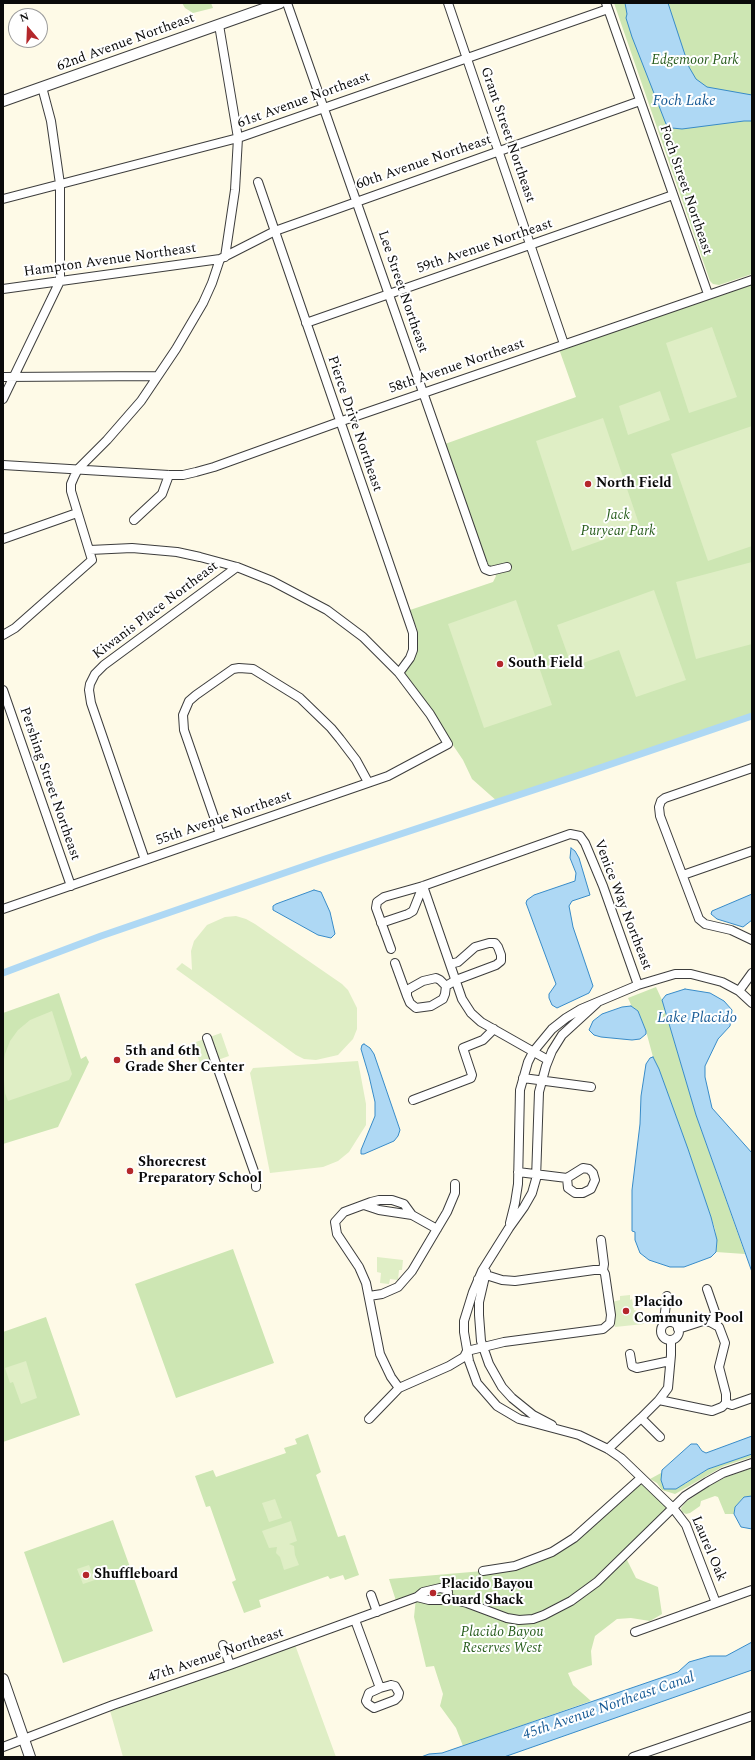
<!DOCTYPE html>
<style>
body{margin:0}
#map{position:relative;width:755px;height:1760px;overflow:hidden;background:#fefae7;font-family:Spectral,serif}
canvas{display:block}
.frame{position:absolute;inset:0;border:4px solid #0a0a0a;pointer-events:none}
.north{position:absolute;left:8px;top:8px;width:40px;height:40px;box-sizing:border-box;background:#fff;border:1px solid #9d9d9d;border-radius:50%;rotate:341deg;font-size:11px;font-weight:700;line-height:16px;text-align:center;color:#0a0a0a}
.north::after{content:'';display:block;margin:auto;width:14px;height:18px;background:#b4272b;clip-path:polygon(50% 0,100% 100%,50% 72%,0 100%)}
</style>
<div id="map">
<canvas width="755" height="1760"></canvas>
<div class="frame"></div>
<div class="north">N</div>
</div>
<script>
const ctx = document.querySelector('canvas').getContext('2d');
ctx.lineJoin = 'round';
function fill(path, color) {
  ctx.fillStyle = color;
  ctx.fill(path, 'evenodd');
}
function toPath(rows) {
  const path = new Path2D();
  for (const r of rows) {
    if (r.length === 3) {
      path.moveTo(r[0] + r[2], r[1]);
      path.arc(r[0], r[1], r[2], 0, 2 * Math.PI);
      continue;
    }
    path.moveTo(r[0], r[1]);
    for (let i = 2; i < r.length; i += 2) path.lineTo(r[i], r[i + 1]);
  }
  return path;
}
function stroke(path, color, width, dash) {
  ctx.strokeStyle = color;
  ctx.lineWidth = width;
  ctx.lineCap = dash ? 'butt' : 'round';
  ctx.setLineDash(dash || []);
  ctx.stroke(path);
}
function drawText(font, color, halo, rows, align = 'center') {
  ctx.font = font + ' Spectral,serif';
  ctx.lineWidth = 4;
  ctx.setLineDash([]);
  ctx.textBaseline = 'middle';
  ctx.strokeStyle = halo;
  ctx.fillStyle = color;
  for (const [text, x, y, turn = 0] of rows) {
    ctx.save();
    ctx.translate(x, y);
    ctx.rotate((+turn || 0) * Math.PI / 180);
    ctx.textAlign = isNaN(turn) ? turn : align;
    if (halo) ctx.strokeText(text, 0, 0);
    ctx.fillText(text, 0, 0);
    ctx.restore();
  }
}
fill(toPath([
 [182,3,211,3,213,8,193,13,185,8],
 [614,3,752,3,752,274,719,285,713,284,710,281],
 [752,283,752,716,498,802,472,779,463,760,405,674,406,670,417,647,418,639,417,629,410,610,493,582,496,576,492,567,487,566,445,444,576,397,559,349],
 [656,987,662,1000,696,1115,745,1254,716,1252,717,1245,715,1229,688,1149,659,1069,653,1057,646,1031,638,1011,632,1007,628,998],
 [59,993,81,1059,86,1056,89,1062,58,1127,3,1144,3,1013],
 [233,1249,274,1363,176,1398,135,1284],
 [46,1317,80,1415,3,1442,3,1332],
 [308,1434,321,1472,316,1475,338,1537,345,1535,359,1575,345,1580,343,1575,330,1579,328,1576,259,1600,261,1607,244,1613,232,1582,236,1580,210,1506,206,1507,195,1476,213,1470,216,1477,286,1453,284,1448,297,1444,295,1439],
 [752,1454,752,1457,724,1466,675,1494,662,1490,657,1483,650,1479,661,1473,661,1480,685,1484,708,1469],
 [752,1468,752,1496,744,1497,735,1507,734,1514,725,1514,718,1497,715,1496,701,1501,700,1506,690,1513,686,1514,682,1512,681,1508,686,1502,707,1487,726,1477],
 [641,1478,673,1508,625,1556,636,1578,658,1587,662,1614,650,1621,631,1618,617,1619,595,1636,591,1651,592,1665,568,1673,573,1685,591,1701,463,1746,456,1728,440,1706,443,1694,434,1666,426,1667,414,1617,416,1598,397,1604,389,1579,483,1571,552,1552],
 [113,1520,153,1631,63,1663,24,1552]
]), '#cde6b3');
fill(toPath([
 [712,327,737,397,689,413,666,343],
 [660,391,670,420,628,435,619,406],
 [603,418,640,527,572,551,536,441],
 [752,426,752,546,708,561,671,454],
 [752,562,752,644,696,659,676,582],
 [654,590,686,680,636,697,619,650,572,667,557,625],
 [516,600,552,705,484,728,448,624],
 [236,916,246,919,255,924,342,984,348,990,357,1008,357,1029,353,1039,338,1055,316,1060,304,1059,296,1055,176,969,182,963,192,970,191,951,194,941,207,925,225,917],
 [52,1011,72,1074,69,1080,8,1101,5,1093,3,1067,5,1054,10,1041,18,1030,30,1020],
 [221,1033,229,1056,201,1066,193,1043],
 [358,1061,366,1104,366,1125,349,1152,338,1161,323,1167,270,1173,250,1073,253,1068],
 [377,1257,403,1260,402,1270,399,1270,398,1280,390,1279,389,1284,380,1283,381,1273,377,1272],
 [630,1295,630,1300,632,1299,634,1310,643,1313,644,1324,615,1327,612,1302,620,1300,620,1296],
 [26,1361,37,1398,21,1404,13,1382,10,1383,5,1368],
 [275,1499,282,1518,269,1522,262,1503],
 [291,1521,297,1541,289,1544,294,1546,295,1555,299,1565,284,1570,280,1557,276,1553,277,1547,269,1548,262,1531],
 [89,1565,95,1580,83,1584,77,1569],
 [294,1642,336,1757,123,1757,109,1707]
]), '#dfeec5');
const water = toPath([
 [625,3,668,3,689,67,696,79,707,87,752,95,752,121,744,121,682,129,672,128,666,124,632,37,626,18,627,14,625,3],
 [571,848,575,851,579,858,590,895,572,901,569,906,573,927,593,986,589,993,557,1008,552,1005,549,998,549,994,556,984,526,903,527,900,534,895,575,881,576,873,570,858,571,848],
 [314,890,321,892,330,912,335,934,331,938,318,935,273,910,273,906,276,904,314,890],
 [752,894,752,920,743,927,717,919,711,914,712,911,752,894],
 [685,989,710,993,724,1001,732,1010,730,1026,718,1039,705,1066,705,1077,712,1108,752,1153,752,1272,696,1115,662,1000,666,995,685,989],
 [631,1006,638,1011,646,1031,646,1034,640,1039,632,1040,601,1037,594,1035,589,1030,593,1021,602,1014,622,1007,631,1006],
 [364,1044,370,1048,374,1054,400,1130,398,1136,394,1141,364,1154,361,1154,361,1150,375,1116,375,1102,369,1076,361,1049,362,1045,364,1044],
 [653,1057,659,1069,688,1149,711,1217,717,1240,716,1252,711,1257,684,1267,670,1267,649,1260,640,1253,635,1240,635,1232,632,1231,632,1190,640,1124,641,1096,646,1064,650,1058,653,1057],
 [752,1436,752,1454,708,1469,676,1489,664,1489,661,1480,662,1470,691,1444,697,1444,702,1451,706,1453,752,1436],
 [752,1496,752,1529,741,1527,734,1514,735,1507,744,1497,752,1496],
 [752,1642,752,1670,504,1757,421,1757,429,1754,442,1753,678,1672,689,1662,710,1656,726,1656,752,1642]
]);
fill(water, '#aed8f4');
stroke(water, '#388bc8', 1);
stroke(toPath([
 [3,973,101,936,325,859,582,774,752,716]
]), '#aed8f4', 7);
const minor = toPath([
 [287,3,483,564,485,569,490,571,507,567],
 [448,3,564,344],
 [606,3,708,294],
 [219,25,238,138,235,190,225,257],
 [258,182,410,624,413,633,413,650,410,658,399,673],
 [3,199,238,138,608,9],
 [3,289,220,259,275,231,640,101],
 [306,323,673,195],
 [3,377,157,376],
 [3,399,60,281,60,184,51,121,42,87],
 [3,465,169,475,183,475,196,472,214,467,339,422,752,280],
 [134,520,162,494,169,475],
 [3,539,77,513],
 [3,635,15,628,92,560,71,491,71,484,74,477,78,469,107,440,141,401,176,349,203,303,212,283,220,259],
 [3,690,71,886],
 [752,768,665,798,661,801,659,807,660,816,699,919,705,924,731,930,752,940],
 [220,834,184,730,183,715,189,701,196,695,233,669,239,668,253,669,300,698,331,728,340,739,356,760,368,782],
 [145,860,91,703,89,690,90,684,95,674,104,665,237,567],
 [683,875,752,851],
 [423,886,462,999,471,1013,481,1022,548,1060],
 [3,909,388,776,448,744,430,714,399,673,363,637,327,610,272,581,237,567,200,557,177,552,132,548,90,550],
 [381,923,408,914,413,911,423,886],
 [391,949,376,908,377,902,384,897,423,886,570,834,580,836,585,843,603,886,638,985],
 [395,963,407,996],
 [446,986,440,980,436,978,423,981,407,990,407,996,410,1003,416,1008,431,1006,443,999,445,994,446,986,456,980,496,965,501,961,501,955,498,947,495,943,489,943,475,947,458,962,450,964],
 [739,991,752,973],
 [597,1003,562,1035,552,1051,546,1066,539,1092,536,1179,532,1193,524,1207,509,1228,482,1271,473,1292,464,1321,464,1332,469,1361,477,1383,497,1406,519,1419,579,1435,608,1449,621,1458,673,1508,686,1525,716,1603],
 [207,1038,256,1177,256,1187],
 [523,1078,591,1087],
 [413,1100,471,1078,472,1075,463,1048,483,1040,494,1029],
 [518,1172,567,1178,583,1168,589,1169,593,1173,595,1180,591,1189,583,1193,575,1193,568,1188,567,1178],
 [364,1205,379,1210,412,1215],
 [510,1223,515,1203,518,1184,520,1090,528,1062,533,1052,552,1029,566,1018,581,1009,638,985,675,974,691,974,722,982,739,991,752,1003],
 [601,1240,604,1264,603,1270],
 [486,1272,479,1302,479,1315,481,1341,489,1364,502,1387,512,1398,533,1415,552,1425],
 [707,1289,715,1312,712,1323],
 [369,1296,382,1294,398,1287,412,1271,447,1212,455,1193,455,1184],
 [670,1331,9],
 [666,1323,664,1320,667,1296],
 [630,1354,632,1366,637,1368,670,1361],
 [399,1388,391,1377,380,1354,366,1283,359,1267,337,1234,335,1222,344,1212,371,1202,379,1200,392,1200,404,1204,412,1215,437,1229],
 [659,1400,712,1411,722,1407,726,1403,726,1394,719,1367,725,1343,719,1327,710,1322,703,1321,678,1329],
 [726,1403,732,1405,752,1398],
 [641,1418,660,1437],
 [369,1419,399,1388,449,1366,464,1357,467,1351,504,1342,603,1329,610,1323,611,1315,605,1274,603,1270,594,1270,515,1281,502,1280,486,1275,478,1279],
 [608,1449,641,1418,659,1400,668,1388,671,1355,671,1341],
 [483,1571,515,1566,552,1552,574,1538,641,1478],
 [371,1595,377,1612],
 [447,1598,467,1603,507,1618,519,1620,533,1619,544,1615,571,1601,597,1582,685,1496,707,1482,723,1473,752,1463],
 [355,1620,380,1688],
 [635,1632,752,1590],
 [223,1645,230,1665],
 [391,1685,395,1686,399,1693,398,1697,395,1700,374,1708,368,1704,366,1701,369,1693,380,1688,391,1685],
 [3,1747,113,1705,230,1665,417,1597,423,1592,440,1588,445,1589,448,1592,447,1598,443,1600,429,1600,417,1597],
 [633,1757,752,1716]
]);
const tertiary = toPath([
 [3,101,280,3],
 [3,1679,30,1757]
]);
stroke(minor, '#3d3d3d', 10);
stroke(tertiary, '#3d3d3d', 12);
stroke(minor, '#fff', 8);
stroke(tertiary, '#fff', 10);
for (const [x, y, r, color] of [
 [588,484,4,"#b4272b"],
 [500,664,4,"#b4272b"],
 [117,1060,4,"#b4272b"],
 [130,1171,4,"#b4272b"],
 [626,1311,4,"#b4272b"],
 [86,1575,4,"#b4272b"],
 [433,1593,4,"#b4272b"]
]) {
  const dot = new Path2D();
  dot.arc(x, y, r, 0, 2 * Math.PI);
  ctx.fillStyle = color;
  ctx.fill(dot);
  stroke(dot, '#fff', 1.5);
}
drawText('14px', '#0a0a0a', '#fff', [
 ["62nd Avenue Northeast",126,43,-20],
 ["61st Avenue Northeast",304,101,-20],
 ["Grant Street Northeast",507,135,71],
 ["60th Avenue Northeast",424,163,-19],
 ["Foch Street Northeast",685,190,71],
 ["59th Avenue Northeast",485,247,-19],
 ["Hampton Avenue Northeast",110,261,-8],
 ["Lee Street Northeast",402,292,71],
 ["58th Avenue Northeast",457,367,-19],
 ["Pierce Drive Northeast",354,424,71],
 ["Kiwanis Place Northeast",156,611,-37],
 ["Pershing Street Northeast",49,784,71],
 ["55th Avenue Northeast",224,819,-19],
 ["Venice Way Northeast",622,905,69],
 ["Laurel Oak",708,1549,67],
 ["47th Avenue Northeast",216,1656,-19]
]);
drawText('italic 14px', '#295e1e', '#fff', [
 ["Edgemoor Park",695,61],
 ["Jack",618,516],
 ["Puryear Park",618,532],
 ["Placido Bayou",502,1633],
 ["Reserves West",502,1649]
]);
drawText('bold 14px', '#0a0a0a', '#fff', [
 ["North Field",596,484],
 ["South Field",508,664],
 ["5th and 6th",125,1052],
 ["Grade Sher Center",125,1068],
 ["Shorecrest",138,1163],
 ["Preparatory School",138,1179],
 ["Placido",634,1303],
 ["Community Pool",634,1319],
 ["Shuffleboard",94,1575],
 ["Placido Bayou",441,1585],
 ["Guard Shack",441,1601]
], 'left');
drawText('italic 15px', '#195c96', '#fff', [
 ["Foch Lake",684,102],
 ["Lake Placido",697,1019],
 ["45th Avenue Northeast Canal",609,1707,-19]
]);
</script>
